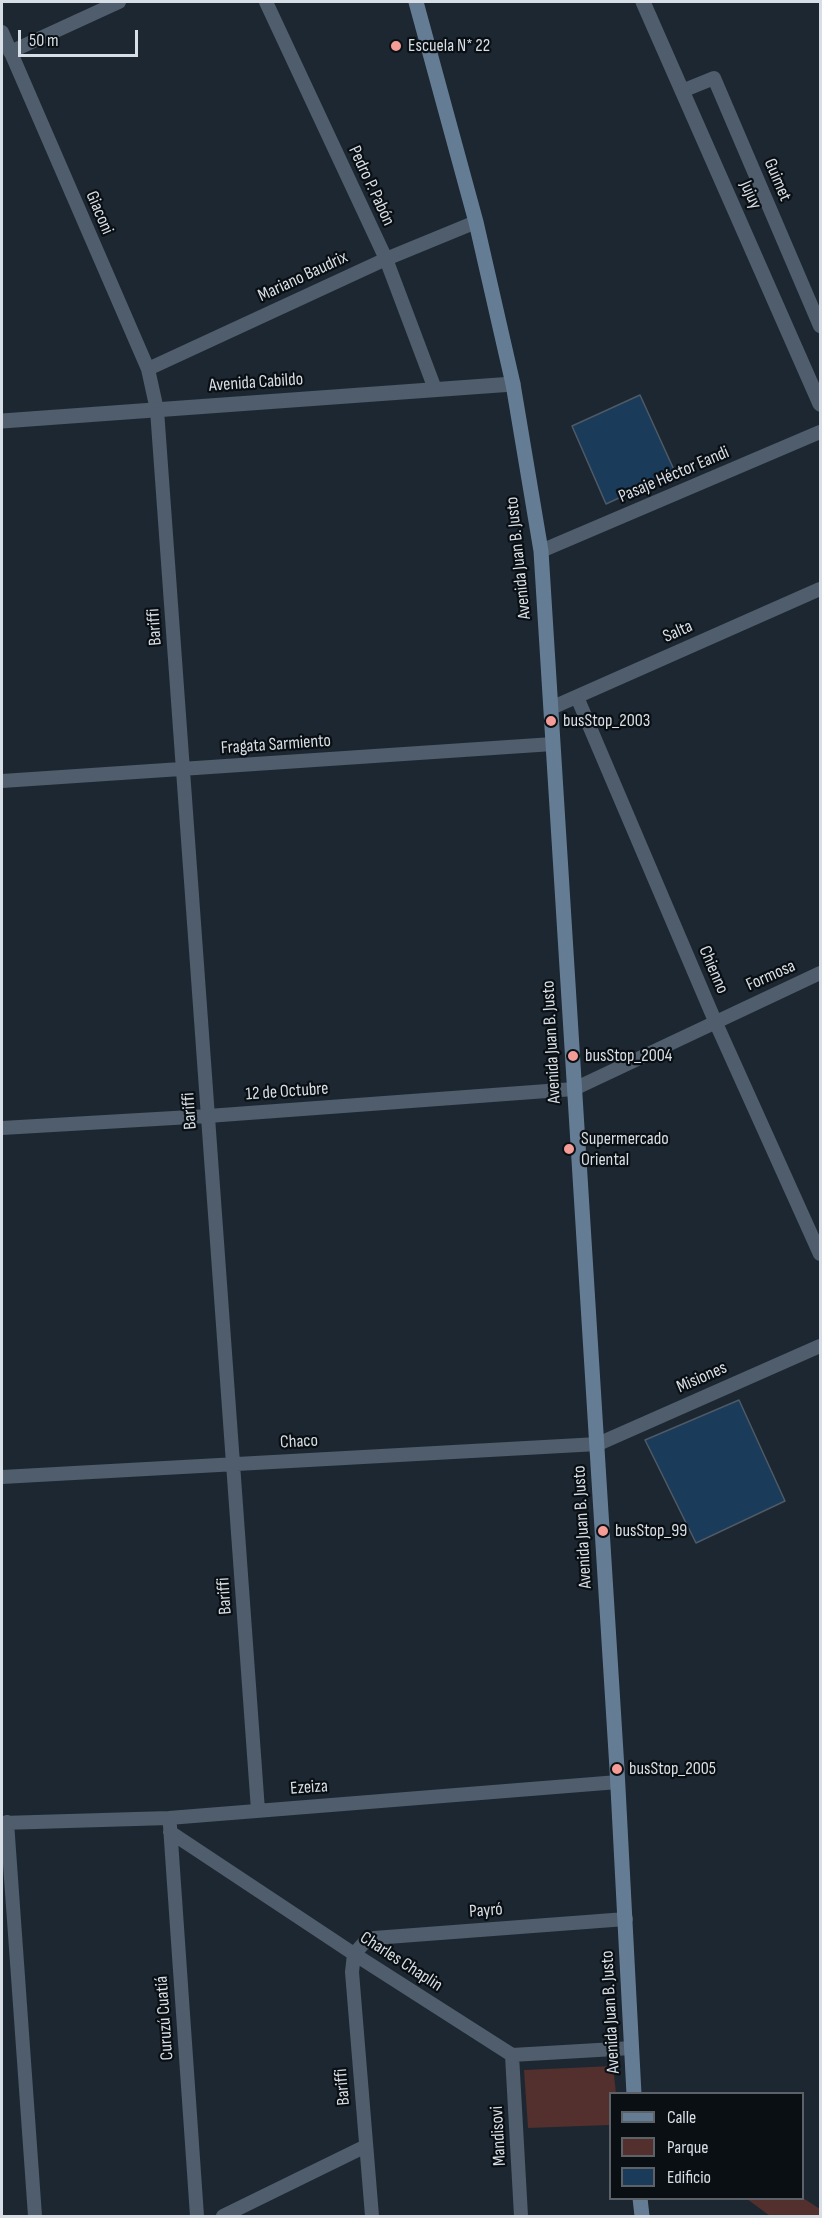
<!DOCTYPE html>
<meta charset="utf-8">
<style>
body{margin:0}
#map{position:relative;width:822px;height:2218px;overflow:hidden;background:#1c2731;font-family:"Sofia Sans Condensed",sans-serif}
canvas{display:block}
.frame{position:absolute;inset:0;border:3px solid #d7dee5;pointer-events:none}
.legend{position:absolute;left:609px;top:2092px;width:195px;height:108px;box-sizing:border-box;background:#0a0f14;border:2px solid #5c6268;margin:0;padding:8px 10px;list-style:none;font-size:18px;color:#d7dee5}
.legend li{display:flex;align-items:center;gap:12px;height:30px}
.legend b{width:30px;border:2px solid #5c6268}
.scale{position:absolute;left:18px;top:30px;width:120px;height:27px;box-sizing:border-box;border:3px solid #d7dee5;border-top:0;padding-left:8px;font-size:18px;line-height:21px;white-space:nowrap;color:#d7dee5;-webkit-text-stroke:4px #0a0f14;paint-order:stroke}
</style>
<div id="map">
<canvas width="822" height="2218"></canvas>
<div class="frame"></div>
<ul class="legend">
<li><b style="height:8px;background:#657d94"></b>Calle</li>
<li><b style="height:16px;background:#532f2d"></b>Parque</li>
<li><b style="height:16px;background:#1a3b59"></b>Edificio</li>
</ul>
<div class="scale">50 m</div>
</div>
<script>
const ctx = document.querySelector('canvas').getContext('2d');
ctx.lineJoin = 'round';
function fill(path, color) {
  ctx.fillStyle = color;
  ctx.fill(path, 'evenodd');
}
function toPath(rows) {
  const path = new Path2D();
  for (const r of rows) {
    path.moveTo(r[0], r[1]);
    for (let i = 2; i < r.length; i += 2) path.lineTo(r[i], r[i + 1]);
  }
  return path;
}
function stroke(path, color, width, dash) {
  ctx.strokeStyle = color;
  ctx.lineWidth = width;
  ctx.lineCap = dash ? 'butt' : 'round';
  ctx.setLineDash(dash || []);
  ctx.stroke(path);
}
function drawText(font, color, halo, rows, align = 'center') {
  ctx.font = font + ' "Sofia Sans Condensed",sans-serif';
  ctx.lineWidth = 4.5;
  ctx.setLineDash([]);
  ctx.textBaseline = 'middle';
  ctx.strokeStyle = halo;
  ctx.fillStyle = color;
  for (const [text, x, y, turn = 0] of rows) {
    ctx.save();
    ctx.translate(x, y);
    ctx.rotate((+turn || 0) * Math.PI / 180);
    ctx.textAlign = isNaN(turn) ? turn : align;
    if (halo) ctx.strokeText(text, 0, 0);
    ctx.fillText(text, 0, 0);
    ctx.restore();
  }
}
fill(toPath([
 [613,2066,616,2093,610,2094,610,2125,528,2128,524,2070],
 [803,2198,820,2209,820,2216,770,2216,747,2199]
]), '#532f2d');
const building = toPath([
 [640,395,675,472,606,504,572,426,640,395],
 [739,1400,785,1501,696,1543,645,1440,739,1400]
]);
fill(building, '#1a3b59');
stroke(building, '#4e5a66', 1.5);
stroke(toPath([
 [266,2,386,259,435,389],
 [2,32,148,369,157,410,258,1810],
 [10,52,119,2],
 [682,91,714,78,820,326],
 [148,369,386,259,476,222],
 [541,551,820,432],
 [577,697,715,1021,820,1254],
 [551,708,820,589],
 [2,781,553,744],
 [2,1128,208,1116,574,1089,820,973],
 [2,1477,598,1444,820,1346],
 [7,1822,35,2216],
 [2,1823,169,1818,618,1782],
 [170,1826,197,2216],
 [170,1832,354,1954,512,2055,632,2048],
 [512,2055,521,2216],
 [223,2216,366,2146],
 [372,2216,352,1972,354,1954,364,1943,374,1938,626,1919]
]), '#4f5d6c', 14);
stroke(toPath([
 [643,2,820,404],
 [2,421,513,384]
]), '#4f5d6c', 15);
stroke(toPath([
 [416,2,476,222,513,384,541,551,617,1769,634,2094],
 [640,2198,642,2216]
]), '#657d94', 15);
for (const [x, y, r, color] of [
 [396,46,6,"#f59c96"],
 [551,721,6,"#f59c96"],
 [573,1056,6,"#f59c96"],
 [569,1149,6,"#f59c96"],
 [603,1531,6,"#f59c96"],
 [617,1769,6,"#f59c96"]
]) {
  const dot = new Path2D();
  dot.arc(x, y, r, 0, 2 * Math.PI);
  ctx.fillStyle = color;
  ctx.fill(dot);
  stroke(dot, '#0a0f14', 2);
}
drawText('18px', '#d7dee5', '#0a0f14', [
 ["Escuela N* 22",408,46],
 ["busStop_2003",563,721],
 ["busStop_2004",585,1056],
 ["Supermercado",581,1139],
 ["Oriental",581,1160],
 ["busStop_99",615,1531],
 ["busStop_2005",629,1769]
], 'left');
drawText('18px', '#d7dee5', '#0a0f14', [
 ["Guimet",777,180,67],
 ["Pedro P. Pabón",371,186,65],
 ["Jujuy",750,195,66],
 ["Giaconi",99,213,67],
 ["Mariano Baudrix",303,277,-25],
 ["Avenida Cabildo",256,383,-4],
 ["Pasaje Héctor Eandi",674,475,-23],
 ["Avenida Juan B. Justo",519,558,-96],
 ["Bariffi",155,627,-94],
 ["Salta",678,632,-24],
 ["Fragata Sarmiento",276,745,-4],
 ["Chienno",713,970,67],
 ["Formosa",771,976,-24],
 ["Avenida Juan B. Justo",552,1042,-93],
 ["12 de Octubre",287,1092,-4],
 ["Bariffi",190,1111,-94],
 ["Misiones",702,1378,-24],
 ["Chaco",299,1442,-3],
 ["Avenida Juan B. Justo",583,1527,-93],
 ["Bariffi",225,1596,-94],
 ["Ezeiza",309,1788,-4],
 ["Payró",486,1911,-4],
 ["Charles Chaplin",401,1962,33],
 ["Avenida Juan B. Justo",611,2012,-93],
 ["Curuzú Cuatiá",165,2018,-94],
 ["Bariffi",343,2087,-95],
 ["Mandisovi",499,2136,-93]
]);
</script>
